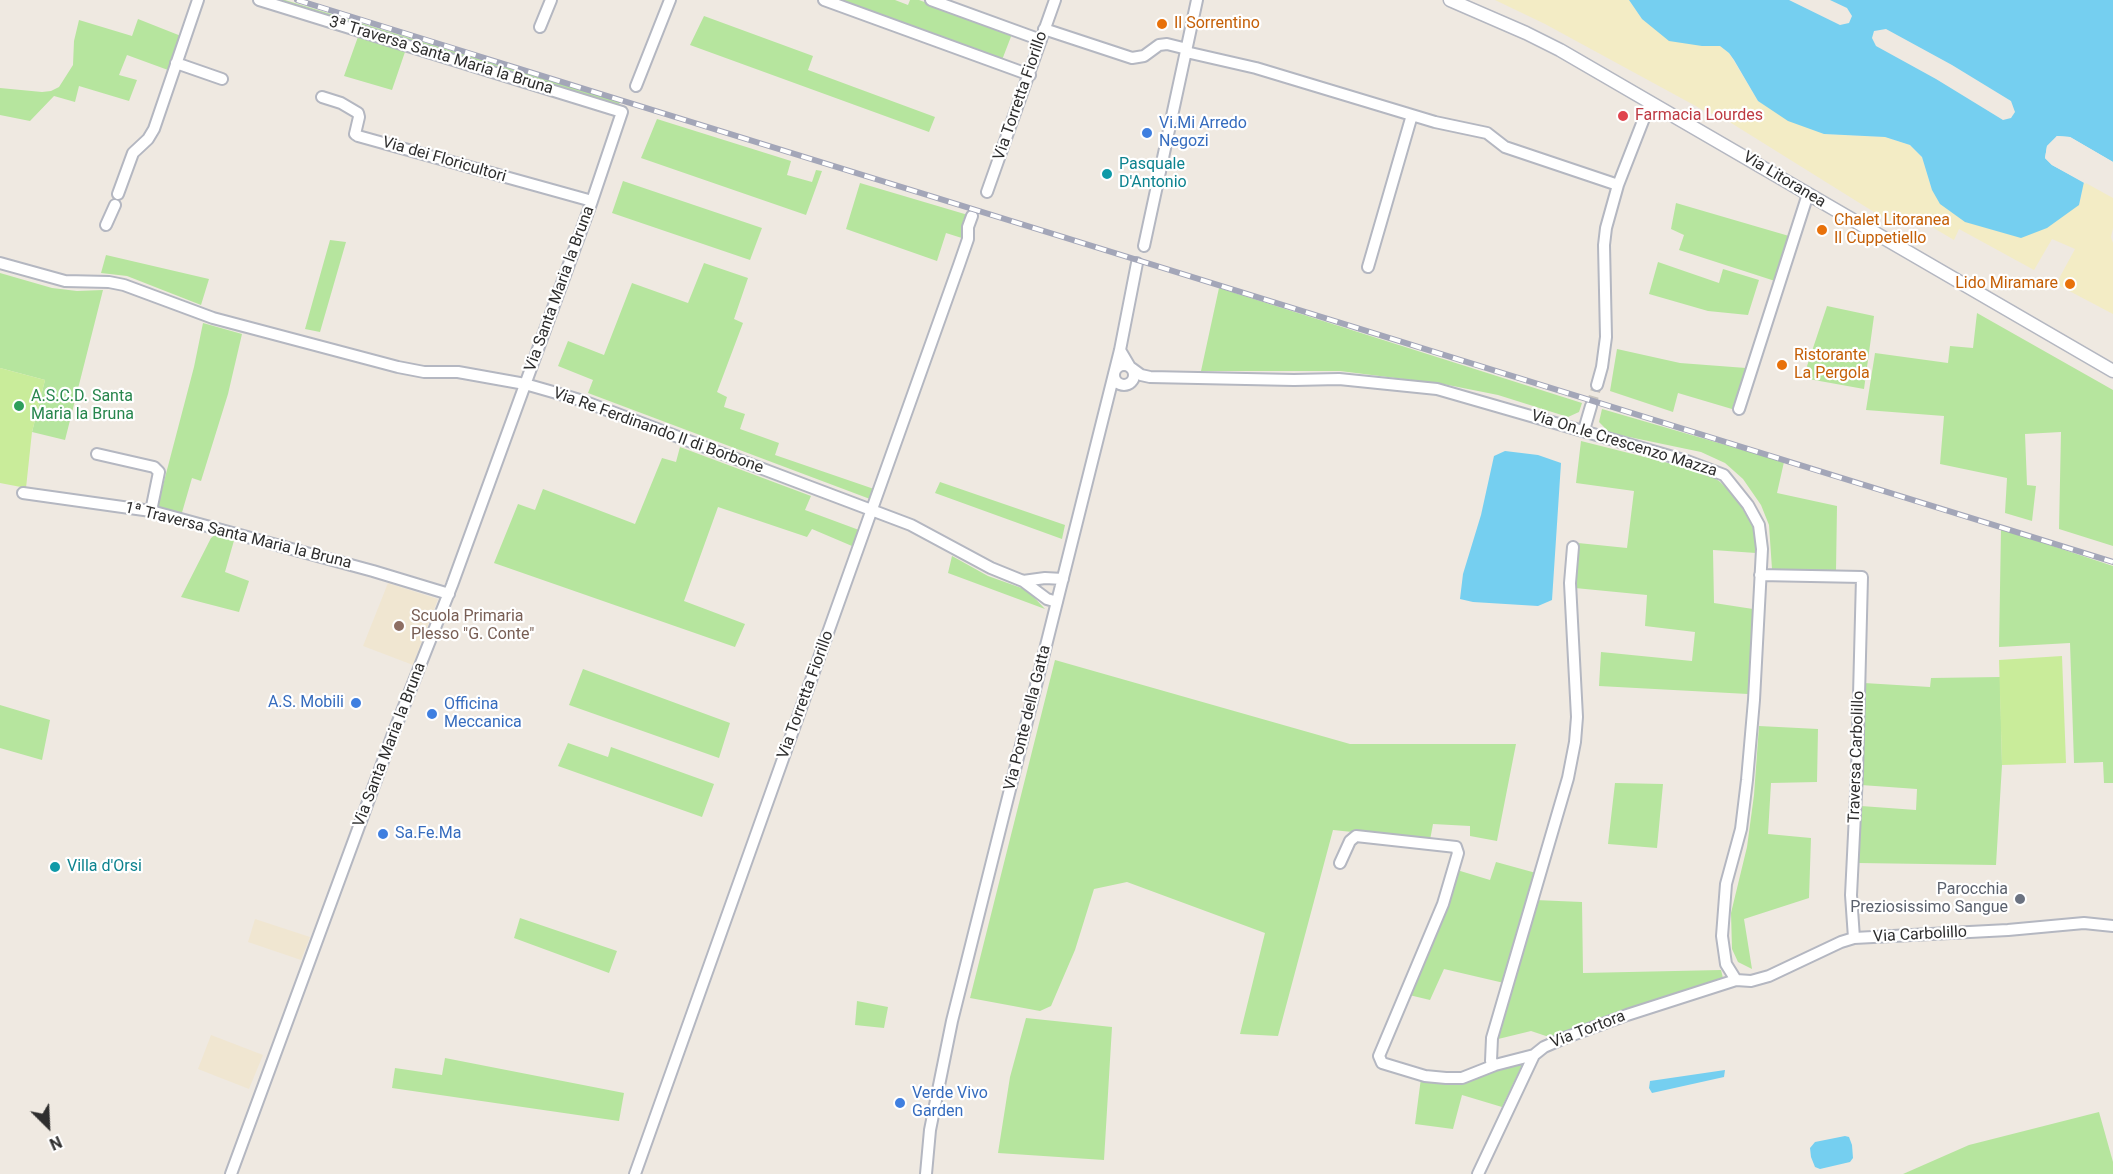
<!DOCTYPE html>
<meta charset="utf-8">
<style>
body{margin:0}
#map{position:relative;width:2113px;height:1174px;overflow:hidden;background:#efe9e1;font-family:Roboto,sans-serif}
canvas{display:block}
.north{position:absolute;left:18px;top:1096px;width:60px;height:60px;-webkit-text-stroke:4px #fff;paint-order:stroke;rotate:156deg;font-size:16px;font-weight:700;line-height:24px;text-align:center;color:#2e2e2e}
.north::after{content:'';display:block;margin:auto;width:21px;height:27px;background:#2e2e2e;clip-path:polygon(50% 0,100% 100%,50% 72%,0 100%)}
</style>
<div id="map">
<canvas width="2113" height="1174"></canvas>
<div class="north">N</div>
</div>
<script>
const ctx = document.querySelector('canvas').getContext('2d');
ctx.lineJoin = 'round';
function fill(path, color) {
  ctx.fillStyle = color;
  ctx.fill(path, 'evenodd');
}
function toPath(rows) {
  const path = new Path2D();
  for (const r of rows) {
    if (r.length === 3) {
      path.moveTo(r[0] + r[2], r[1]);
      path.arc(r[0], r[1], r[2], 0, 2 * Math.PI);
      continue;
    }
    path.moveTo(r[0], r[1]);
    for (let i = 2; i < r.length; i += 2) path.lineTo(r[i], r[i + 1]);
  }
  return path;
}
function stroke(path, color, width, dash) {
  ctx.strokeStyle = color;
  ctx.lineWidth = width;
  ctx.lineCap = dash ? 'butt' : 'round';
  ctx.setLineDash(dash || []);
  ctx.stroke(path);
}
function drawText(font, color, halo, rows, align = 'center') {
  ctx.font = font + ' Roboto,sans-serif';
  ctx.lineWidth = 4.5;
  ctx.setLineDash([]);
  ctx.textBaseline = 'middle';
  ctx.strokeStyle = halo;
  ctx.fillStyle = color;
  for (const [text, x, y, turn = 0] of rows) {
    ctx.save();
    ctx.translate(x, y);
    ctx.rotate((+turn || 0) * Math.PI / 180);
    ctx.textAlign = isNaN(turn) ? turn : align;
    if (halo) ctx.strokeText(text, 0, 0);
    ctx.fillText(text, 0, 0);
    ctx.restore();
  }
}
fill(toPath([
 [388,583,438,599,413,665,363,646],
 [255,919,310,937,301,960,248,942],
 [211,1035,263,1055,249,1089,198,1069]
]), '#f0e6d1');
fill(toPath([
 [267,0,285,0,620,102,618,107],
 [838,0,895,0,908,5,910,0,919,0,1012,34,1002,60],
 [704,16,813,56,808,70,935,117,929,132,690,45],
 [138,19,181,36,168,70,127,55,119,75,137,80,129,101,79,86,75,102,54,96,30,121,0,115,0,88,42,92,51,91,59,87,73,65,74,41,79,20,132,36],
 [359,34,406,49,392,90,344,76],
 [657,119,791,161,787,175,812,182,816,170,822,171,806,215,641,158],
 [623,181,762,228,750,260,612,213],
 [860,183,968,215,963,220,965,239,946,233,937,261,846,229],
 [1676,203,1789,236,1775,281,1679,250,1684,235,1671,229],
 [330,240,346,242,320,332,305,329],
 [106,255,209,279,201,305,127,276,101,273],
 [1658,262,1719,283,1723,269,1759,280,1748,315,1708,311,1649,294],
 [704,263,748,278,734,319,743,323,717,392,727,397,724,407,745,414,740,429,779,443,775,455,874,489,870,499,588,393,593,380,558,366,568,341,604,355,632,283,688,303],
 [0,273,52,288,77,291,103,290,65,440,32,432,45,380,0,368],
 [1219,288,1582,403,1579,412,1568,417,1498,395,1443,384,1340,371,1201,371],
 [1827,306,1874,316,1864,389,1803,378],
 [1977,313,2113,390,2113,546,2059,529,2061,432,2025,434,2027,485,2036,486,2032,521,2005,513,2007,478,1940,464,1944,416,1866,410,1875,353,1948,363,1950,346,1973,348],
 [203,323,242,334,228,394,201,481,192,478,181,516,157,508,194,367],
 [1617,349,1680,363,1746,368,1732,409,1678,393,1673,412,1610,391],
 [1602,409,1784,462,1777,493,1837,506,1836,571,1772,569,1769,525,1761,505,1743,479,1725,463,1701,452,1610,433,1599,422],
 [1581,441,1704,472,1719,481,1736,497,1754,529,1756,553,1713,550,1714,603,1753,609,1748,694,1599,686,1601,652,1692,661,1695,632,1645,626,1647,595,1575,588,1578,543,1627,548,1634,491,1576,483],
 [680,447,811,496,805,510,859,530,852,546,812,529,807,537,718,507,684,601,745,624,735,647,494,563,518,504,535,510,543,489,635,524,662,458,676,462],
 [940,482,1065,525,1062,539,935,493],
 [2001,529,2113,566,2113,783,2104,783,2103,762,2074,763,2070,643,1999,647],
 [215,535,235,537,225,572,249,581,239,612,181,597,211,538],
 [952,556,988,576,1027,590,1045,609,948,573],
 [1055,660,1350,744,1516,744,1497,841,1470,836,1470,826,1433,824,1430,840,1333,830,1278,1036,1240,1034,1265,933,1127,882,1094,889,1075,950,1051,1006,1040,1011,970,998],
 [583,669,730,723,719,758,569,705],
 [2000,677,2002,765,1996,865,1858,863,1861,806,1916,810,1917,789,1861,785,1864,683,1930,687,1931,678],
 [0,705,50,720,42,760,0,748],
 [1759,726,1818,729,1817,782,1771,783,1768,834,1811,838,1809,898,1744,919,1752,969,1738,962,1732,949,1731,913,1747,847,1754,795],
 [568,743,608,757,611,747,714,784,702,817,558,766],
 [1615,783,1663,784,1657,848,1608,844],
 [1496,862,1536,873,1504,983,1444,969,1430,1000,1405,994,1457,870,1490,880],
 [1535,900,1582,902,1583,973,1721,970,1723,978,1720,983,1560,1034,1549,1037,1531,1031,1494,1040],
 [520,918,617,951,609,973,514,938],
 [857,1001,888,1007,884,1028,855,1025],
 [1026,1018,1112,1027,1104,1160,998,1153,1010,1077],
 [445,1058,624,1093,619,1121,392,1088,395,1068,442,1075],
 [1525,1059,1502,1107,1462,1095,1453,1129,1415,1124,1421,1078,1446,1081],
 [2099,1112,2113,1162,2113,1174,1903,1174,1969,1145]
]), '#b6e59e');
fill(toPath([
 [1495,0,1629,0,1642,19,1702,46,1720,46,1729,53,1758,101,1824,134,1885,137,1910,145,1922,157,1932,190,2079,205,2084,182,2113,198,2113,228,2111,237,2113,243,2113,314,2056,284,2075,249,2052,239,2034,270,1959,229,1954,240,1925,223,1892,210,1890,222,1728,121,1703,110,1545,24]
]), '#f3ecc5');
fill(toPath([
 [0,368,45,380,32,432,26,488,0,483],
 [2062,656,2066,763,2002,765,1999,660]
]), '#c9ec9a');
fill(toPath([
 [1629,0,2113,0,2113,162,2070,137,2057,136,2047,146,2045,158,2052,165,2084,182,2079,205,2047,228,2021,238,1965,222,1940,204,1932,190,1922,157,1910,145,1885,137,1824,134,1788,121,1758,101,1734,60,1729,53,1720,46,1702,46,1669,41,1642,19],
 [1505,451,1538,455,1561,463,1552,600,1538,606,1473,602,1460,599,1463,574,1481,515,1494,456],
 [1725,1070,1724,1077,1652,1093,1649,1088,1650,1081],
 [1845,1136,1849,1137,1852,1145,1853,1158,1850,1162,1820,1169,1815,1167,1811,1157,1810,1148,1815,1142]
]), '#75cff0');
fill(toPath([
 [1789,0,1830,0,1847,8,1852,16,1849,23,1840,25],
 [1886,29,1952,65,2011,101,2015,112,2011,118,2003,120,1936,79,1876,46,1872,38,1874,31],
 [2057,136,2070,137,2113,162,2113,165,2069,140,2058,139,2050,148,2049,157,2054,163,2085,180,2086,184,2052,165,2045,158,2047,146]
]), '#efe9e1');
stroke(toPath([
 [1591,406,1597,385]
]), '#c8c4bd', 10, [10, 5]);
const minor = toPath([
 [824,0,1030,75],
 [931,0,1041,40],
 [540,27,551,0],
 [1044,29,1132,58,1144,56,1159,45,1167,44,1187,49],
 [1186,52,1256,68,1435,122,1487,133,1505,147,1618,185],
 [176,63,222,79],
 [636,86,670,0],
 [322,97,341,103,358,113,359,117,355,134,358,136,592,201],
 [987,192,1055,0],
 [118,194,133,153,148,139,154,129,198,0],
 [106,225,115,205],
 [1144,246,1197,0],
 [0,263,65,281,109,282,124,285,213,318,398,367,424,372,458,372,525,384,553,392,583,401,911,525,991,568,1023,581],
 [1368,267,1412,115],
 [1120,350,1130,367,1141,375,1150,377,1294,380,1339,379,1437,389,1687,461,1724,475,1748,505,1759,525,1762,549,1754,700,1747,780,1741,829,1726,884,1722,936,1726,964,1736,980],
 [1124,375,10],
 [1597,385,1602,367,1606,337,1604,245,1606,228,1618,185,1650,103],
 [1739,409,1808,194],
 [1584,430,1591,406],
 [97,454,154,467,159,472,151,511],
 [23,493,151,511,373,571,449,594],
 [1760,575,1862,577,1857,774,1851,895,1854,938],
 [1057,602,1047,599,1023,581,1045,578,1063,579],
 [1340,863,1350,841,1356,836,1456,847,1458,853,1443,904,1379,1056,1382,1063,1425,1076,1446,1078,1462,1078,1495,1065],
 [1534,1055,1495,1065,1491,1061,1492,1038,1568,778,1575,742,1577,717,1570,583,1573,547],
 [231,1174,393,734,452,585,592,201,622,112,259,0],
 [635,1174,959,265,968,239,968,227,972,216],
 [926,1174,930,1130,952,1021,1120,350,1137,263],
 [1478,1174,1534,1055,1544,1047,1567,1037,1627,1015,1736,980,1751,981,1769,976,1841,942,1854,938,2008,930,2084,923,2113,926]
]);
const tertiary = toPath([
 [1450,0,1526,33,1560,50,2113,371]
]);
stroke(minor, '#b4b7c1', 14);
stroke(tertiary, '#b4b7c1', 15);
stroke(minor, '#fff', 10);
stroke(tertiary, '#fff', 12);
const rail = toPath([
 [297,0,2113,562]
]);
stroke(rail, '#a3a6b8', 6);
stroke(rail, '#fff', 4, [11]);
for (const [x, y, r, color] of [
 [1162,24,6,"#e8710a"],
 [1623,116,6,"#e0444e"],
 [1147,133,6,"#3f7fe0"],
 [1107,174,6,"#0f9aa8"],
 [1822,230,6,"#e8710a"],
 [2070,284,6,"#e8710a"],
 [1782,365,6,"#e8710a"],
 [19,406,6,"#2e9e5b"],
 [399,626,6,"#8d6e63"],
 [356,703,6,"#3f7fe0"],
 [432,714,6,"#3f7fe0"],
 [383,834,6,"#3f7fe0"],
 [55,867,6,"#0f9aa8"],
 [2020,899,6,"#6b7280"],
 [900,1103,6,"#3f7fe0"]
]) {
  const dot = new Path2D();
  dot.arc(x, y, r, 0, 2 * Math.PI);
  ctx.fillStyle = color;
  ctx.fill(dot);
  stroke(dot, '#fff', 2);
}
drawText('16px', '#c56008', '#fff', [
 ["Il Sorrentino",1174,24],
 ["Chalet Litoranea",1834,221],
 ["Il Cuppetiello",1834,239],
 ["Lido Miramare",2058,284,"right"],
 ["Ristorante",1794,356],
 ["La Pergola",1794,374]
], 'left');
drawText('16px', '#2e2e2e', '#fff', [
 ["3ª Traversa Santa Maria la Bruna",441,56,17],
 ["Via Torretta Fiorillo",1021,96,-71],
 ["Via dei Floricultori",444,160,16],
 ["Via Litoranea",1784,180,31],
 ["Via Santa Maria la Bruna",560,289,-70],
 ["Via Re Ferdinando II di Borbone",658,431,20],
 ["Via On.le Crescenzo Mazza",1624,444,17],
 ["1ª Traversa Santa Maria la Bruna",238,536,14],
 ["Via Torretta Fiorillo",806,695,-70],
 ["Via Ponte della Gatta",1028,718,-76],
 ["Via Santa Maria la Bruna",390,745,-69],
 ["Traversa Carbolillo",1857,757,-88],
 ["Via Carbolillo",1920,935,-3],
 ["Via Tortora",1588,1030,-21]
]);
drawText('16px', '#be3a42', '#fff', [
 ["Farmacia Lourdes",1635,116]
], 'left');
drawText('16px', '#366cbe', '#fff', [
 ["Vi.Mi Arredo",1159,124],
 ["Negozi",1159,142],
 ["A.S. Mobili",344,703,"right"],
 ["Officina",444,705],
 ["Meccanica",444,723],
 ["Sa.Fe.Ma",395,834],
 ["Verde Vivo",912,1094],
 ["Garden",912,1112]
], 'left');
drawText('16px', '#0d838f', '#fff', [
 ["Pasquale",1119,165],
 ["D'Antonio",1119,183],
 ["Villa d'Orsi",67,867]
], 'left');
drawText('16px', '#27864d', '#fff', [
 ["A.S.C.D. Santa",31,397],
 ["Maria la Bruna",31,415]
], 'left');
drawText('16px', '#785e54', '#fff', [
 ["Scuola Primaria",411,617],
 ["Plesso \"G. Conte\"",411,635]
], 'left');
drawText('16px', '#5b616d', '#fff', [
 ["Parocchia",2008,890],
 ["Preziosissimo Sangue",2008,908]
], 'right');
</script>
